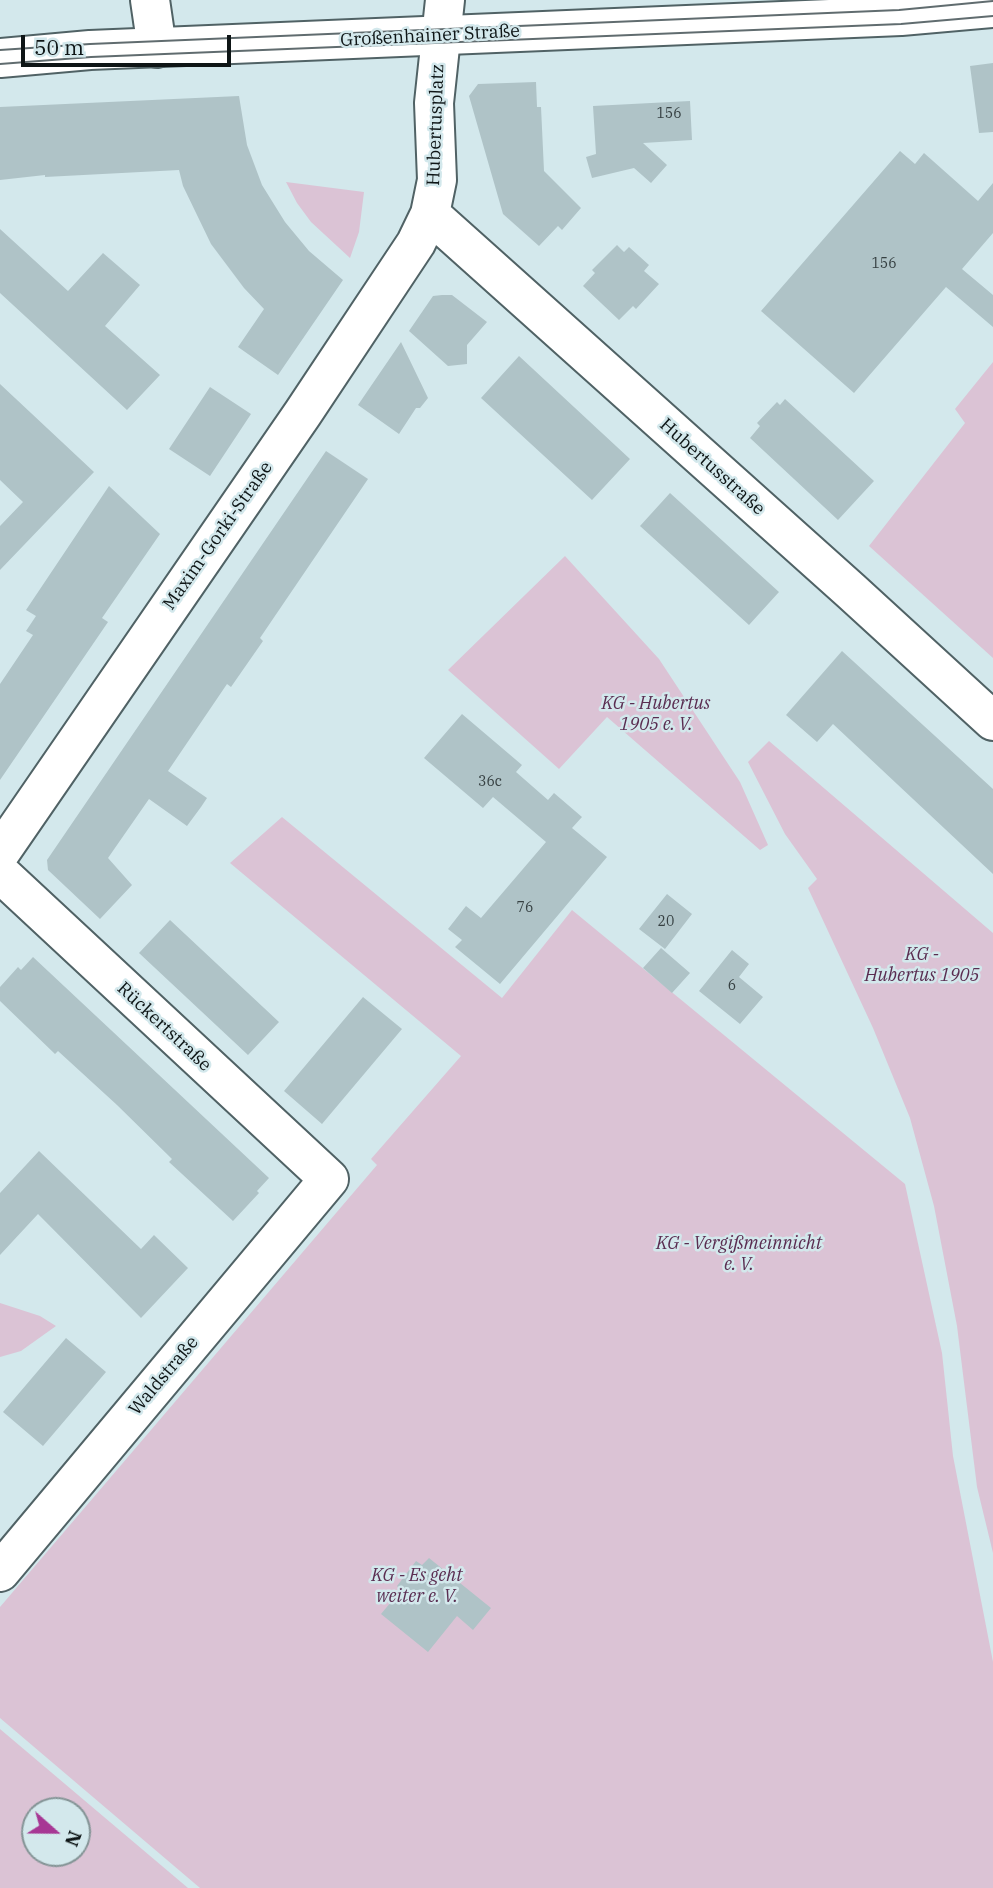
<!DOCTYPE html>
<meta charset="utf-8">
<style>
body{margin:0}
#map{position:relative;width:993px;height:1888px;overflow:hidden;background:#d3e8ec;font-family:"IBM Plex Serif",serif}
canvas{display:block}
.north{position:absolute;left:21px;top:1797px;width:70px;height:70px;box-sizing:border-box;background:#d3e8ec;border:2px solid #849496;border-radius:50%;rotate:111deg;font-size:19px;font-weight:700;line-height:28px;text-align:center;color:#0e1516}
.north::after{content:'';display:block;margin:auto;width:24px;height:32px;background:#a73794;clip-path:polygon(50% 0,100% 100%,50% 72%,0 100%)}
.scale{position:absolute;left:21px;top:35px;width:210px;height:32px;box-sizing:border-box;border:4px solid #0e1516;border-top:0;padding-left:9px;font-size:21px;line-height:24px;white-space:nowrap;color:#0e1516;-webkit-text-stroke:5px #d3e8ec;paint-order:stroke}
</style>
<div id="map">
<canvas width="993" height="1888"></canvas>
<div class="north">N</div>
<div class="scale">50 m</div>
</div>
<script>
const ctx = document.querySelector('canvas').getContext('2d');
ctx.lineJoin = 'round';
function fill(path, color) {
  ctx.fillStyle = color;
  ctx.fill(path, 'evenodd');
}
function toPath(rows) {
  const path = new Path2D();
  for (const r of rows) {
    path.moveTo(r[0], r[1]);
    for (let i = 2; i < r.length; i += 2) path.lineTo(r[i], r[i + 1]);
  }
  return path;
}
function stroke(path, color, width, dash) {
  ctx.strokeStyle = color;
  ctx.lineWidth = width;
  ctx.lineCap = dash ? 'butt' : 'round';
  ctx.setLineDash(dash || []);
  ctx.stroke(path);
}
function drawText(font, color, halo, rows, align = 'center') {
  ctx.font = font + ' "IBM Plex Serif",serif';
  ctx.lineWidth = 5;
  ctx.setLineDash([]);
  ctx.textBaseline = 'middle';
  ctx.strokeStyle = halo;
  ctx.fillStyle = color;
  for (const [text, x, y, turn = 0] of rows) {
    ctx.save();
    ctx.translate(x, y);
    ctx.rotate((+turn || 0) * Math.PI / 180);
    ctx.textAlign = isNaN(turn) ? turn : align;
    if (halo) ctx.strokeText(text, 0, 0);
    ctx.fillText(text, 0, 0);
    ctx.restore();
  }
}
fill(toPath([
 [286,182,364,192,359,232,350,258,311,222,297,203],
 [993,362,993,658,869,546,965,423,955,409],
 [565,556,659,659,740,782,768,845,760,850,607,717,559,769,448,670],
 [769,741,993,933,993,1553,977,1487,957,1326,934,1206,910,1118,873,1028,808,888,817,879,785,834,748,762],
 [282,817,502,998,572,910,905,1184,942,1353,953,1456,993,1662,993,1888,200,1888,0,1718,0,1607,377,1165,371,1159,461,1056,230,863],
 [0,1303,40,1316,56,1326,21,1351,0,1357],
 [0,1729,188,1888,0,1888],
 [35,1811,77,1811,77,1853,35,1853]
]), '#dbc3d5');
fill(toPath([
 [993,63,993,132,979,133,970,66],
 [536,82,537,107,541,107,544,171,581,208,562,230,558,226,539,246,503,214,469,96,478,84],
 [239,96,247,145,262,185,285,222,309,251,343,280,278,375,238,347,264,309,244,288,211,244,183,186,179,170,45,177,45,175,0,180,0,107],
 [690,101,692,140,643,143,667,165,651,183,634,168,592,178,586,157,596,154,593,106],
 [900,151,915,164,924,153,978,201,993,183,993,233,962,269,993,295,993,327,946,287,854,393,761,311],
 [0,229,68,291,103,253,140,285,105,326,160,375,127,410,0,293],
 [617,245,624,252,629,247,649,265,644,271,659,284,636,309,633,306,619,320,583,286,595,273,592,270],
 [442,295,452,295,487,322,467,345,467,364,448,366,409,331,433,296],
 [401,342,428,398,420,408,416,408,399,434,358,405],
 [519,356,630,459,592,500,481,398],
 [0,384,94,472,0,570,0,526,23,502,0,480],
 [210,387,251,414,210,476,169,449],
 [785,399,874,481,838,520,750,438,760,426,757,423,777,402,780,405],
 [326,451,368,479,260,638,263,641,231,687,227,684,168,771,207,798,201,807,187,826,149,799,108,858,132,885,100,919,48,870,47,860],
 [109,486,160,534,102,618,108,622,0,780,0,684,33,635,26,631,36,616,26,610],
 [670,493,779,592,749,625,640,526],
 [842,651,993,789,993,874,833,724,817,742,786,715],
 [462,714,522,765,516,772,548,800,554,793,582,817,572,828,607,857,500,984,455,947,462,940,448,929,466,906,481,918,546,842,493,797,483,808,424,758],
 [667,894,692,914,665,949,639,929],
 [170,920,279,1022,248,1055,139,953],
 [661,948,690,973,672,993,643,968],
 [732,950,749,964,739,977,763,997,740,1024,699,991],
 [33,957,269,1178,257,1191,259,1193,233,1221,169,1162,172,1159,117,1105,58,1051,55,1054,0,1001,0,987,18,967,21,970],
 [363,997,402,1029,322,1124,284,1091],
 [39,1151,141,1249,154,1235,188,1268,141,1318,38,1214,0,1255,0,1193],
 [66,1338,106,1372,43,1446,3,1412],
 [429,1558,491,1608,473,1630,457,1616,428,1652,381,1614,401,1590,397,1586,416,1561,422,1565]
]), '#afc3c7');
const minor = toPath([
 [150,0,157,48],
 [430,214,851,591,993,721],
 [0,853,303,413,416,243,430,214,437,180,434,103,445,0],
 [0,873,329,1179,0,1572]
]);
const major = toPath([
 [0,58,90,50,901,16,993,8]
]);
stroke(minor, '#506265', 42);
stroke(major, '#506265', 42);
stroke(minor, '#fff', 38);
stroke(major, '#fff', 38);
stroke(toPath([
 [0,50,90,44,899,10,993,1],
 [0,64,91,57,901,24,993,16]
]), '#606c6f', 2);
drawText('14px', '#364042', null, [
 ["156",669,114],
 ["156",884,264],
 ["36c",490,782],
 ["76",525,908],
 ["20",666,922],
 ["6",732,986]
]);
drawText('18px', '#0e1516', '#d3e8ec', [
 ["Großenhainer Straße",430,36,-3],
 ["Hubertusplatz",436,125,-88],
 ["Hubertusstraße",712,467,42],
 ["Maxim-Gorki-Straße",218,536,-55],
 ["Rückertstraße",164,1027,43],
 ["Waldstraße",164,1376,-50]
]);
drawText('italic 18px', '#5a2d51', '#d3e8ec', [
 ["KG - Hubertus",656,704],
 ["1905 e. V.",656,725],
 ["KG -",922,955],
 ["Hubertus 1905",922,976],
 ["KG - Vergißmeinnicht",739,1244],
 ["e. V.",739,1265],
 ["KG - Es geht",417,1576],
 ["weiter e. V.",417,1597]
]);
</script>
